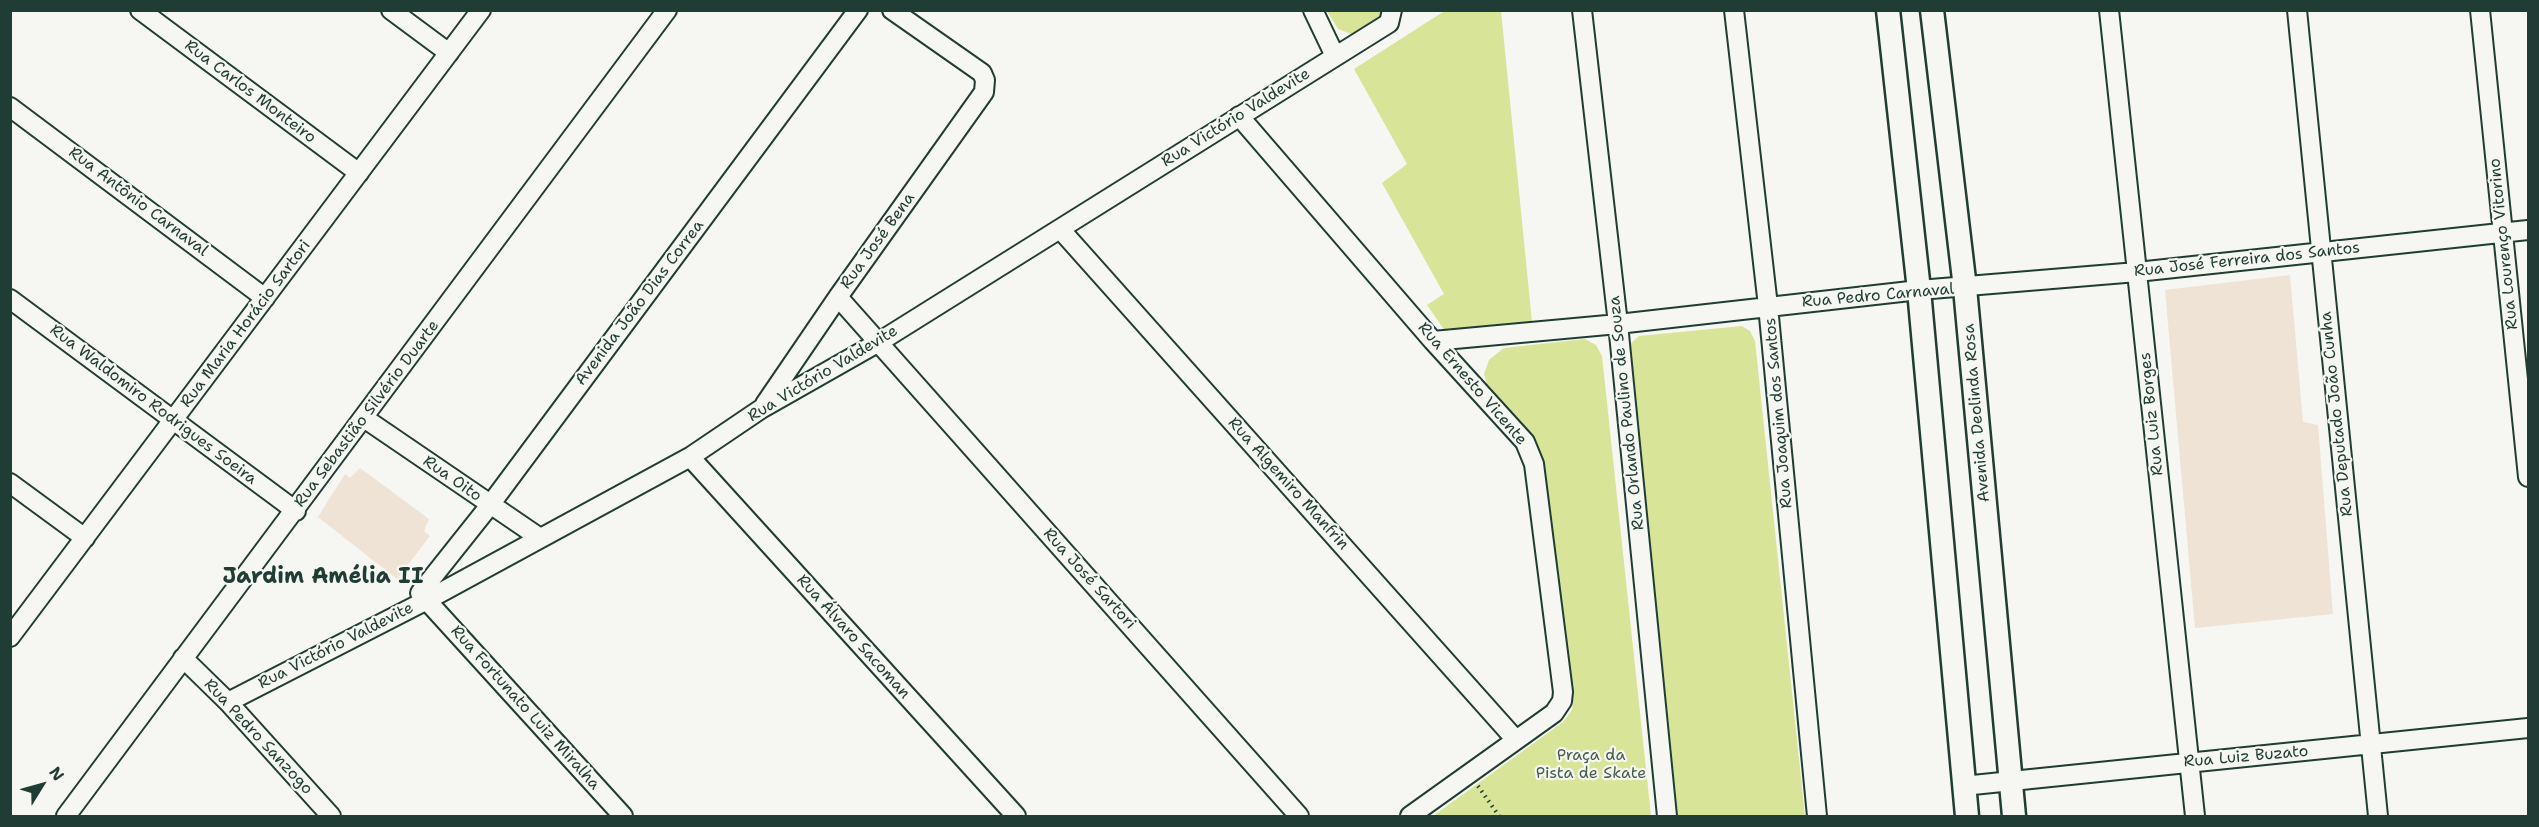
<!DOCTYPE html>
<meta charset="utf-8">
<style>
body{margin:0}
#map{position:relative;width:2539px;height:827px;overflow:hidden;background:#f6f6f2;font-family:"Shantell Sans",sans-serif}
canvas{display:block}
.frame{position:absolute;inset:0;border:12px solid #1f3d34;pointer-events:none}
.north{position:absolute;left:12px;top:755px;width:60px;height:60px;-webkit-text-stroke:4px #f6f6f2;paint-order:stroke;rotate:53deg;font-size:16px;font-weight:700;line-height:24px;text-align:center;color:#1f3d34}
.north::after{content:'';display:block;margin:auto;width:21px;height:27px;background:#1f3d34;clip-path:polygon(50% 0,100% 100%,50% 72%,0 100%)}
</style>
<div id="map">
<canvas width="2539" height="827"></canvas>
<div class="frame"></div>
<div class="north">N</div>
</div>
<script>
const ctx = document.querySelector('canvas').getContext('2d');
ctx.lineJoin = 'round';
function fill(path, color) {
  ctx.fillStyle = color;
  ctx.fill(path, 'evenodd');
}
function toPath(rows) {
  const path = new Path2D();
  for (const r of rows) {
    path.moveTo(r[0], r[1]);
    for (let i = 2; i < r.length; i += 2) path.lineTo(r[i], r[i + 1]);
  }
  return path;
}
function stroke(path, color, width, dash) {
  ctx.strokeStyle = color;
  ctx.lineWidth = width;
  ctx.lineCap = dash ? 'butt' : 'round';
  ctx.setLineDash(dash || []);
  ctx.stroke(path);
}
function drawText(font, color, halo, rows, align = 'center') {
  ctx.font = font + ' "Shantell Sans",sans-serif';
  ctx.lineWidth = 4.5;
  ctx.setLineDash([]);
  ctx.textBaseline = 'middle';
  ctx.strokeStyle = halo;
  ctx.fillStyle = color;
  for (const [text, x, y, turn = 0] of rows) {
    ctx.save();
    ctx.translate(x, y);
    ctx.rotate((+turn || 0) * Math.PI / 180);
    ctx.textAlign = isNaN(turn) ? turn : align;
    if (halo) ctx.strokeText(text, 0, 0);
    ctx.fillText(text, 0, 0);
    ctx.restore();
  }
}
fill(toPath([
 [2290,275,2303,422,2318,425,2333,614,2195,628,2165,290],
 [360,468,429,519,424,531,430,536,397,579,318,517,345,474,350,478]
]), '#efe3d5');
fill(toPath([
 [1446,10,1501,11,1532,322,1445,331,1427,305,1444,294,1382,183,1407,164,1354,69],
 [1327,11,1381,11,1379,20,1354,35,1338,29],
 [1742,326,1750,331,1755,341,1805,816,1674,816,1626,348,1639,336],
 [1585,339,1596,345,1602,356,1651,816,1433,816,1563,722,1572,710,1573,699,1537,447,1489,393,1484,374,1489,360,1504,348]
]), '#d8e497');
const minor = toPath([
 [140,10,359,173],
 [391,10,449,53],
 [1313,10,1335,56],
 [1582,10,1618,324,1667,816],
 [1734,10,1768,306,1817,816],
 [2109,10,2195,816],
 [2297,10,2378,816],
 [2480,10,2528,477],
 [10,107,265,298],
 [1239,116,1433,341,1525,442,1534,464,1563,692,1562,701,1554,713,1410,816],
 [1060,229,1516,740],
 [838,297,1299,816],
 [10,299,296,511],
 [1433,341,1618,324,1919,290,2137,272,2528,230],
 [765,404,838,297,984,92,985,80,982,73,892,10],
 [364,418,540,538],
 [690,457,1016,816],
 [10,483,85,538],
 [10,637,481,10],
 [183,658,228,702,331,816],
 [228,702,427,600,690,457,761,409,879,342,1389,23,1392,10],
 [1963,786,2528,728],
 [66,816,667,10],
 [623,816,420,593,490,505,858,10]
]);
const tertiary = toPath([
 [1888,10,1919,290,1967,816],
 [1932,10,1965,288,2014,816]
]);
stroke(minor, '#1f3d34', 22);
stroke(tertiary, '#1f3d34', 27);
stroke(toPath([
 [1478,786,1499,816]
]), '#1f3d34', 4, [1.5, 4.5]);
stroke(minor, '#f6f6f2', 18);
stroke(tertiary, '#f6f6f2', 22);
drawText('16px', '#1f3d34', '#f6f6f2', [
 ["Rua Carlos Monteiro",250,92,37],
 ["Rua Victório Valdevite",1236,118,-32],
 ["Rua Antônio Carnaval",138,202,37],
 ["Rua José Bena",878,241,-54],
 ["Rua Lourenço Vitorino",2504,244,-96],
 ["Rua José Ferreira dos Santos",2247,260,-6],
 ["Rua Pedro Carnaval",1878,296,-5],
 ["Avenida João Dias Correa",640,303,-53],
 ["Rua Maria Horácio Sartori",246,324,-53],
 ["Rua Victório Valdevite",823,374,-31],
 ["Rua Ernesto Vicente",1472,384,49],
 ["Rua Waldomiro Rodrigues Soeira",153,405,37],
 ["Rua Orlando Paulino de Souza",1627,413,-96],
 ["Rua Joaquim dos Santos",1779,413,-95],
 ["Avenida Deolinda Rosa",1977,413,-95],
 ["Rua Sebastião Silvério Duarte",367,414,-53],
 ["Rua Luiz Borges",2152,414,-96],
 ["Rua Deputado João Cunha",2337,414,-96],
 ["Rua Oito",452,479,35],
 ["Rua Algemiro Manfrin",1288,484,48],
 ["Rua José Sartori",1089,579,48],
 ["Rua Álvaro Sacoman",853,637,48],
 ["Rua Victório Valdevite",336,646,-27],
 ["Rua Fortunato Luiz Miralha",525,708,48],
 ["Rua Pedro Sanzogo",258,737,47],
 ["Rua Luiz Buzato",2246,757,-5]
]);
drawText('16px', '#445e48', '#f6f6f2', [
 ["Praça da",1591,756],
 ["Pista de Skate",1591,774]
]);
drawText('bold 22px', '#1f3d34', '#f6f6f2', [
 ["Jardim Amélia II",323,577]
]);
</script>
